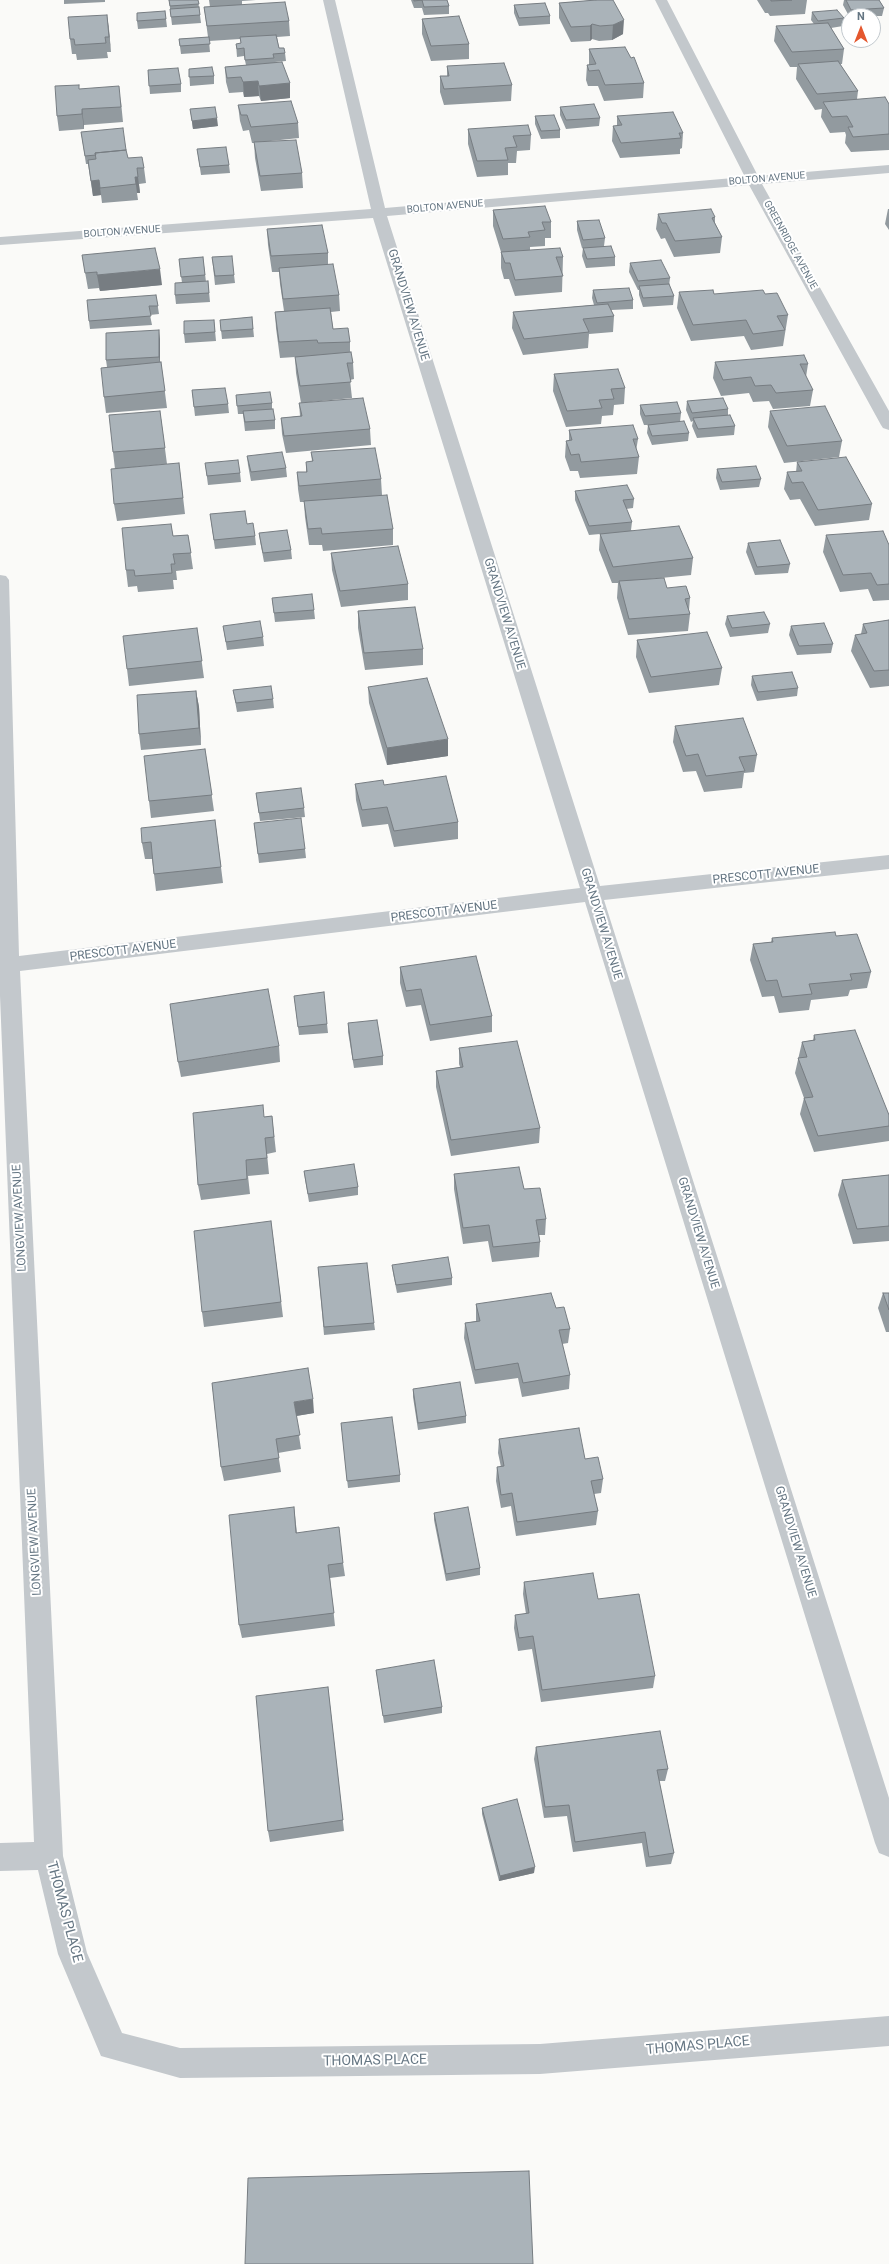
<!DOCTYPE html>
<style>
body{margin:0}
#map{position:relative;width:889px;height:2264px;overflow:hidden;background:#fafaf8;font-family:Roboto,sans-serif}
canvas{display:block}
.north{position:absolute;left:841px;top:8px;width:40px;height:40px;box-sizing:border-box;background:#fff;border:1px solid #c1c8cd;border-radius:50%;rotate:0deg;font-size:11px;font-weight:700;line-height:16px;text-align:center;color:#657683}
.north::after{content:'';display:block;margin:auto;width:14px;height:18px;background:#e4572e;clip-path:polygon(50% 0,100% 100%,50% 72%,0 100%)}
</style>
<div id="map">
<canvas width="889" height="2264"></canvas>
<div class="north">N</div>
</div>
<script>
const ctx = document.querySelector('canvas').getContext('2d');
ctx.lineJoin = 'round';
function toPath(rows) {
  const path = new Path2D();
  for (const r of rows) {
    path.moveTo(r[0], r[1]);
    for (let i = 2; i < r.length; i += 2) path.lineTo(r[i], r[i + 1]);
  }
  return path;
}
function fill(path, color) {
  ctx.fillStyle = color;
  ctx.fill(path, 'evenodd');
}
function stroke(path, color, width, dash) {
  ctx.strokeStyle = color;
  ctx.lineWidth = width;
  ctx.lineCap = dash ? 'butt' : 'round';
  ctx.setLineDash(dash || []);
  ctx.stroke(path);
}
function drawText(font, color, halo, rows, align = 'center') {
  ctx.font = font + ' Roboto,sans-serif';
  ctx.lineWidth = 4;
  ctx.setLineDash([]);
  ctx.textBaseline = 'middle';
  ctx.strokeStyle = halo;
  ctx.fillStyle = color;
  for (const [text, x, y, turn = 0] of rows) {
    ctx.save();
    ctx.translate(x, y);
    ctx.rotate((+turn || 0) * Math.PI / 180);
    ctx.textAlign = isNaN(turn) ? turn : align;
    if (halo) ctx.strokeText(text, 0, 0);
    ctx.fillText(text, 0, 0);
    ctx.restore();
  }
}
fill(toPath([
 [323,0,335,0,385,208,745,177,655,0,667,0,758,176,889,165,889,173,762,184,889,411,889,430,883,428,881,425,749,185,387,216,600,886,889,855,889,869,604,900,889,1798,889,1857,879,1853,875,1843,585,902,20,971,63,1856,87,1953,122,2033,180,2048,540,2044,889,2016,889,2046,540,2074,180,2078,101,2056,58,1954,38,1870,0,1871,0,1843,34,1842,0,996,0,575,6,576,9,580,19,956,580,888,373,218,0,245,0,237,371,209,323,0]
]), '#c3c8cc');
fill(toPath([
 [64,0,105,0,105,2,64,4],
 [169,0,198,0,201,23,172,25],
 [209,0,256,0,242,1,242,5,289,21,290,36,277,37,279,48,285,53,286,61,275,62,290,83,290,98,261,101,259,96,244,97,243,92,229,93,226,82,225,67,246,65,244,56,237,57,236,44,241,43,240,39,209,41,210,52,181,54,179,39,208,37,204,7,210,7],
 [411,0,447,0,449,6,449,14,424,15,422,8,414,8],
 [596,0,623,34,612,40,599,41,592,39,590,41,571,42,559,18,559,3],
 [757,0,807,0,805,14,770,16,768,13,765,13],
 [844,0,879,0,884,8,882,16,849,16,843,5],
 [514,5,550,16,550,24,519,26,514,13],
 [165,11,167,27,138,29,137,21],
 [812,12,844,18,843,26,831,28,844,49,842,64,840,64,858,91,857,99,889,104,889,150,851,152,845,143,846,135,845,132,830,133,821,117,822,109,815,110,796,79,797,67,790,67,774,41,776,26,814,24,811,20],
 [107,15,111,52,107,52,108,58,77,60,76,54,72,54,70,39],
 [422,19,469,44,469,59,431,61,422,34],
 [589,49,631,58,644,83,643,98,604,101,598,86,588,86,586,80,587,65,589,65],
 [447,66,512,85,511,101,444,105,440,92,440,76,447,76],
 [189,69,214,76,214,84,190,86],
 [148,70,181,84,181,92,150,94],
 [79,89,121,102,123,122,84,125,84,129,59,131,57,116],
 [238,105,298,123,299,138,252,143,249,130,243,131,240,121],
 [560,107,600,118,599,126,566,129,560,115],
 [190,109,218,126,193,129],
 [535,116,560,130,560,138,541,139,535,124],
 [617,116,683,133,682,148,680,149,680,154,620,158,612,141,613,126,617,126],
 [468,129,531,135,530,150,517,151,516,163,508,163,508,175,477,177,468,144],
 [81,132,144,168,146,183,139,184,140,193,137,193,138,200,102,203,101,195,93,196,88,164,86,164],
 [254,142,302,173,303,188,261,191,255,158],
 [197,149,229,165,230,173,201,175],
 [888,209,889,209,889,230,885,224],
 [493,210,551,222,551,238,545,238,545,246,530,247,530,250,563,257,562,292,515,296,509,279,504,279,501,268,501,252,493,226],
 [658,214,715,217,715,223,722,237,720,253,674,257,665,238,661,239,656,229],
 [577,221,605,238,604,246,615,257,615,266,586,268,582,256,583,248,582,248,577,230],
 [267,229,328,253,328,265,339,295,340,311,331,312,333,329,350,342,350,352,353,363,354,379,350,380,352,398,301,403,296,373,295,357,280,358,276,328,275,312,284,311,280,284,279,272,272,272,268,245],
 [82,255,162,285,100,291,99,288,88,289],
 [203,257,206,282,208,281,210,302,176,304,175,295,182,283,179,259],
 [212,257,234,275,235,283,215,285],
 [630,263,670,278,669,286,674,296,673,305,643,307,639,295,639,290,638,290,629,272],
 [593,290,633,300,633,309,611,310,614,316,613,332,589,334,588,348,523,355,512,328,513,312,594,305,592,298],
 [679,292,714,294,765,294,788,315,783,346,751,350,744,336,691,341,677,308],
 [156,295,159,314,150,315,152,325,90,329,89,321],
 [252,317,254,337,222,339,220,320],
 [214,320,216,341,185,343,184,334],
 [160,339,160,363,161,362,167,408,106,413,104,397,107,367,106,360],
 [715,362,808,364,806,377,813,390,810,406,773,409,769,401,753,402,749,393,721,396,713,378],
 [554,374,625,388,624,404,614,405,613,415,602,416,601,424,566,427,553,391],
 [192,390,228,404,229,413,195,416],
 [236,395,272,403,272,409,275,420,275,429,245,431,243,414,238,414],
 [687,401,728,409,728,415,735,426,734,435,697,438,692,426,693,421,691,422,686,410],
 [299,403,370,429,371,445,286,453,282,434,281,418,300,416],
 [640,405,681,413,680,422,689,433,688,441,652,445,647,433,648,425,644,425,640,414],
 [160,411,167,464,115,469,113,452],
 [770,411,842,441,839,457,784,463,768,427],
 [569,430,638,439,636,451,639,457,637,474,580,478,578,471,570,471,565,457,566,441,569,440],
 [311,452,381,479,382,495,393,529,393,545,323,551,322,545,309,545,305,517,304,502,300,502,298,489,297,472,306,472,306,462,312,461],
 [247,456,286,468,287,477,251,481,248,465],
 [797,462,872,504,869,520,815,526,800,499,790,500,784,489,787,472,796,472],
 [179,463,185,514,117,521,114,504],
 [205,463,240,473,241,482,208,485],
 [717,469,761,479,759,487,720,490,716,478],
 [575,491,634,499,633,508,626,509,632,522,631,530,693,558,691,575,651,579,667,588,690,598,689,610,690,614,688,631,628,635,617,598,618,583,612,583,599,550,600,534,589,535,575,500],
 [210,514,247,524,255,536,256,545,215,549],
 [171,524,173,536,188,535,193,569,176,571,177,580,173,580,174,589,138,592,137,586,128,587,126,570],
 [259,533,291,550,292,559,264,562,260,541],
 [826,535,889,545,889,600,873,601,868,589,840,592,823,552],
 [748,543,790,564,788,573,755,575,746,552],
 [331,553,408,584,408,600,341,607,332,570],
 [272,598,314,610,315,619,275,622],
 [358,611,423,649,423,665,365,670,358,628],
 [727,616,770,624,768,633,730,637,725,624],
 [889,620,889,686,870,688,851,651,855,635,861,634,863,624],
 [223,626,263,637,264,646,227,650],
 [791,626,833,644,831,653,797,655,789,635],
 [197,628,204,678,129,686,127,669],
 [637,640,722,668,719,685,649,693,636,657],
 [752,676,798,688,797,696,757,701,751,685],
 [368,687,448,756,387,765,369,703],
 [233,690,273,699,274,708,237,712],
 [196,691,199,707,201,745,141,750,139,734],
 [675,726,757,755,754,772,744,773,742,788,704,792,696,771,683,772,673,742],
 [205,749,214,811,151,818,149,801],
 [355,784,384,785,458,822,458,839,394,847,388,824,362,827,356,800],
 [256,793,304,808,305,817,260,821],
 [215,820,223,883,156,891,154,874,152,859,145,859,142,843],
 [254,823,305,849,306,858,259,863],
 [836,936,871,972,867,988,850,990,848,996,811,1000,809,1010,779,1013,774,996,762,997,750,960,753,944,771,942,772,938],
 [400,967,492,1016,492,1032,430,1041,421,1005,406,1007,400,983],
 [294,996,327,1024,328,1033,299,1035],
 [348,1023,383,1056,383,1065,354,1068,348,1032],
 [814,1035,889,1115,889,1141,814,1152,800,1114,804,1098,795,1073,802,1042,813,1040],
 [279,1046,280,1062,181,1077,178,1062],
 [459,1048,540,1128,539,1143,451,1156,436,1087,436,1071,460,1067,459,1064],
 [272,1116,276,1152,267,1154,269,1174,248,1176,250,1194,201,1200,198,1185,264,1117],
 [304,1171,358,1187,358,1195,309,1202,305,1179],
 [454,1174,524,1189,546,1219,545,1235,539,1235,540,1242,539,1257,492,1262,488,1241,463,1244,454,1189],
 [889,1175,889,1241,853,1244,838,1195,842,1180],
 [271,1221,283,1317,204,1327,202,1312],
 [392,1265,452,1278,452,1285,397,1293,393,1273],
 [318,1267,374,1323,375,1330,324,1335],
 [883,1293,889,1293,889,1332,886,1332,878,1308],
 [476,1304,556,1308,570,1329,568,1343,562,1344,570,1375,569,1389,522,1397,518,1378,475,1384,464,1338,465,1323,476,1321],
 [212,1383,314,1413,296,1416,301,1449,278,1453,281,1472,224,1481,221,1467],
 [413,1389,466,1416,466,1423,418,1430,413,1397],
 [341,1423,400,1475,400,1482,348,1488],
 [499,1439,585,1459,603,1479,601,1493,594,1494,598,1511,596,1525,516,1536,511,1506,501,1508,496,1481,497,1467,501,1467,498,1453],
 [294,1507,297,1533,343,1563,345,1576,330,1578,335,1626,242,1638,239,1625],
 [434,1513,480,1568,480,1575,446,1581,434,1520],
 [524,1582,598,1599,655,1676,653,1688,541,1702,532,1649,518,1651,514,1628,515,1615,526,1614,523,1594],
 [376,1670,442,1707,442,1713,384,1723],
 [328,1687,344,1831,270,1842,268,1831],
 [536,1747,668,1769,665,1781,659,1781,674,1853,671,1864,646,1867,642,1843,573,1852,567,1816,544,1818,534,1759],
 [482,1808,534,1873,499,1881,482,1814]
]), '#929a9f');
fill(toPath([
 [107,15,109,29,111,52,109,37],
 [624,20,623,34,612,40,613,25],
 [592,24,592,39,590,41,590,26],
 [258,81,259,96,244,97,243,82],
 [290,83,290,98,261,101,259,86],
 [82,109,84,125,84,129,82,114],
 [217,118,218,126,193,129,192,121],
 [135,177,138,177,140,193,137,193],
 [99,180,101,195,93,196,91,181],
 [160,269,162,285,100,291,97,275],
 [159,330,160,339,160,366,159,357],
 [196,691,199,707,201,745,199,728],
 [448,739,448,756,387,765,387,748],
 [313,1399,314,1413,296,1416,294,1402],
 [535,1867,534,1873,499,1881,500,1876]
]), '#777d82');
const building = toPath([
 [169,0,198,0,199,4,170,6,169,0],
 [414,0,447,0,449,6,424,7,422,0,414,1,414,0],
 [596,0,613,0,624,20,613,25,600,26,592,24,590,26,571,27,559,3,596,0],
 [771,0,792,0,771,1,771,0],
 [846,0,879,0,884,8,851,10,846,0],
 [285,2,289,21,207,26,204,7,285,2],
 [545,3,550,16,519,18,514,5,545,3],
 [199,7,200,15,171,17,170,9,199,7],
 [837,10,844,18,818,21,812,12,837,10],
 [165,11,166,19,137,21,137,13,165,11],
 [107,15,109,37,105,37,106,43,75,45,74,39,70,39,68,17,107,15],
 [459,16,469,44,431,46,422,19,459,16],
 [828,23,844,49,792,52,776,26,828,23],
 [276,35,279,48,284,48,285,53,273,54,274,58,245,60,244,48,237,49,236,44,241,43,240,37,276,35],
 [209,37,210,44,180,46,179,39,209,37],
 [625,47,631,58,634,57,644,83,605,85,599,70,589,71,587,65,596,64,589,49,625,47],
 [838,61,858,91,817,94,798,64,838,61],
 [282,62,290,83,259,86,258,81,243,82,241,77,227,78,225,67,282,62],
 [504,63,512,85,444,89,440,76,449,76,447,66,504,63],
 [212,67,214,76,189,77,189,69,212,67],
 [178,68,181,84,149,86,148,70,178,68],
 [79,85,79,89,119,86,121,107,82,109,82,114,57,116,55,86,79,85],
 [885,97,889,104,889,134,853,137,848,127,853,127,847,116,832,117,823,102,885,97],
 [291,101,298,123,251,127,247,115,241,115,238,105,291,101],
 [594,104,600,118,566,120,560,107,594,104],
 [215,107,217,118,192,121,190,109,215,107],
 [673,112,683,133,679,133,681,138,621,143,613,126,622,125,617,116,673,112],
 [554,115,560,130,541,131,535,116,554,115],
 [528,125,531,135,513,136,517,147,505,148,508,160,477,161,468,129,528,125],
 [123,128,126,150,95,153,96,155,85,156,81,132,123,128],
 [296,140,302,173,260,176,254,142,296,140],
 [226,147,229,165,200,167,197,149,226,147],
 [126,150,128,158,142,157,144,168,137,168,138,177,135,177,136,184,100,188,99,180,91,181,88,160,96,159,95,153,126,150],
 [545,206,551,222,542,222,545,230,528,232,530,237,503,239,493,210,545,206],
 [711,209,715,217,712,218,722,237,675,241,666,223,662,223,658,214,711,209],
 [599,220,605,238,583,240,577,221,599,220],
 [322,225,328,253,271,256,267,229,322,225],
 [611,246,615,257,587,259,583,248,611,246],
 [155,248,160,269,97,275,97,272,85,273,82,255,155,248],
 [560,248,563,257,556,257,563,276,515,280,510,263,505,263,501,252,560,248],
 [232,256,234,275,215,276,212,257,232,256],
 [203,257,205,275,181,277,179,259,203,257],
 [661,260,670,278,638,281,630,263,661,260],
 [333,264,339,295,283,299,279,268,333,264],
 [208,281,209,293,175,295,175,283,208,281],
 [669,284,674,296,643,298,639,286,669,284],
 [629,288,633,300,597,303,593,290,629,288],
 [713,290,714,294,763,290,765,294,777,293,788,315,777,316,785,330,753,334,746,320,693,325,679,292,713,290],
 [156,295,158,306,149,306,151,316,89,321,87,300,156,295],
 [608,304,614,316,583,319,589,332,524,339,513,312,608,304],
 [330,308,333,329,348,328,350,342,318,343,317,340,279,342,275,312,330,308],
 [252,317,253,329,221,331,220,320,252,317],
 [214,320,215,332,184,334,184,321,214,320],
 [159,330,159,357,106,360,106,333,159,330],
 [351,352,353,363,347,363,351,382,300,386,295,357,351,352],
 [804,355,808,364,800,364,813,390,776,393,771,385,755,386,751,377,723,380,715,362,804,355],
 [161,362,165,391,104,397,101,368,161,362],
 [618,369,625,388,611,389,614,399,599,400,602,408,567,411,554,374,618,369],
 [225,388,228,404,194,407,192,390,225,388],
 [270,392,272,403,237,406,236,395,270,392],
 [363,398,370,429,284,436,281,418,302,416,299,403,363,398],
 [723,398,728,409,692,413,687,401,723,398],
 [677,402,681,413,645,416,640,405,677,402],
 [825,406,842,441,787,446,770,411,825,406],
 [273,409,275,420,245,422,243,411,273,409],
 [160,411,165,448,113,452,109,415,160,411],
 [730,415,735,426,698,429,693,418,730,415],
 [684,421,689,433,652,436,648,425,684,421],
 [633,425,638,439,633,439,639,457,581,462,579,454,571,455,566,441,572,440,569,430,633,425],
 [375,448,381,479,299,486,297,472,307,472,306,462,313,461,311,452,375,448],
 [282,452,286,468,251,472,247,456,282,452],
 [846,457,872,504,818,510,803,482,792,483,787,472,802,471,797,462,846,457],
 [238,460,240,473,207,476,205,463,238,460],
 [179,463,183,498,114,504,111,469,179,463],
 [756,466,761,479,722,482,717,469,756,466],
 [627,485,634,499,623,500,632,522,589,526,575,491,627,485],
 [387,495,393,529,322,534,321,528,308,529,304,501,387,495],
 [245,511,247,524,253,523,255,536,214,540,210,514,245,511],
 [171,524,173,536,188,535,191,553,173,554,175,564,171,564,172,573,135,576,134,570,126,570,122,528,171,524],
 [679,526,693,558,613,567,600,534,679,526],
 [287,530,291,550,263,553,259,533,287,530],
 [883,531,889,545,889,584,877,585,871,573,843,575,826,535,883,531],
 [780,540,790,564,757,567,748,543,780,540],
 [398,546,408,584,340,591,331,553,398,546],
 [664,578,667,588,686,586,690,598,685,599,690,614,629,619,619,581,664,578],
 [312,594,314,610,274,613,272,598,312,594],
 [415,607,423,649,364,653,358,611,415,607],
 [764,612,770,624,732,628,727,616,764,612],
 [889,620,889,670,874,671,855,635,867,633,863,624,889,620],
 [260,621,263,637,226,642,223,626,260,621],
 [824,623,833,644,799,646,791,626,824,623],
 [197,628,202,661,127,669,123,636,197,628],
 [707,632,722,668,651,677,637,640,707,632],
 [792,672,798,688,758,692,752,676,792,672],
 [427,678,448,739,387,748,368,687,427,678],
 [271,686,273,699,236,703,233,690,271,686],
 [196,691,199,728,139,734,137,695,196,691],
 [743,718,757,755,739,757,745,771,706,776,698,754,686,756,675,726,743,718],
 [205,749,212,795,149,801,144,756,205,749],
 [446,776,458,822,394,831,387,807,362,810,355,784,383,780,384,785,446,776],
 [301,788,304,808,259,813,256,793,301,788],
 [301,818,305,849,258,854,254,823,301,818],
 [215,820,221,867,154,874,151,842,142,843,141,828,215,820],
 [835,932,836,936,857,934,871,972,850,974,852,980,809,984,812,994,782,997,777,980,766,981,753,944,773,942,772,938,835,932],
 [476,956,492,1016,430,1025,421,989,406,991,400,967,476,956],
 [268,989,279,1046,178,1062,170,1004,268,989],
 [324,992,327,1024,298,1027,294,996,324,992],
 [377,1020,383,1056,353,1060,348,1023,377,1020],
 [855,1030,889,1115,889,1126,818,1136,804,1098,813,1097,798,1058,807,1057,802,1042,815,1040,814,1035,855,1030],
 [517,1041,540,1128,451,1140,436,1071,463,1067,459,1048,517,1041],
 [263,1105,264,1117,272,1116,274,1137,265,1138,267,1158,246,1160,247,1179,198,1185,193,1113,263,1105],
 [354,1164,358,1187,308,1194,304,1171,354,1164],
 [519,1167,524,1189,540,1188,546,1219,536,1220,540,1242,493,1247,489,1225,463,1228,454,1174,519,1167],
 [889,1175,889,1226,857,1229,842,1180,889,1175],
 [271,1221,281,1302,202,1312,194,1231,271,1221],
 [448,1257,452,1278,396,1285,392,1265,448,1257],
 [367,1263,374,1323,324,1327,318,1267,367,1263],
 [551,1293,556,1308,564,1307,570,1329,559,1330,570,1375,523,1383,518,1363,475,1370,465,1323,480,1321,476,1304,551,1293],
 [883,1293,889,1293,889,1310,883,1293],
 [308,1368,313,1399,294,1402,300,1435,276,1439,279,1458,221,1467,212,1383,308,1368],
 [460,1382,466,1416,418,1423,413,1389,460,1382],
 [392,1417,400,1475,347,1481,341,1423,392,1417],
 [579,1428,585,1459,598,1457,603,1479,591,1481,598,1511,517,1522,512,1493,501,1495,497,1467,504,1466,499,1439,579,1428],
 [294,1507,296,1533,339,1527,343,1563,328,1565,334,1613,239,1625,229,1515,294,1507],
 [468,1507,480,1568,446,1574,434,1513,468,1507],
 [593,1573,598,1599,639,1594,655,1676,542,1690,533,1636,519,1638,515,1615,529,1613,524,1582,593,1573],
 [434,1660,442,1707,383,1716,376,1670,434,1660],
 [328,1687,343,1820,268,1831,256,1696,328,1687],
 [660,1731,668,1769,657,1770,674,1853,649,1857,645,1832,575,1842,569,1805,545,1807,536,1747,660,1731],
 [517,1799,535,1867,500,1876,482,1808,517,1799],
 [529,2171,533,2264,245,2264,248,2178,529,2171]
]);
fill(building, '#aab3b9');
stroke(building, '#777d82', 1);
drawText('10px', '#657683', '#fff', [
 ["BOLTON AVENUE",767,179,-5],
 ["BOLTON AVENUE",445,207,-5],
 ["BOLTON AVENUE",122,232,-4],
 ["GREENRIDGE AVENUE",790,245,61]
]);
drawText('12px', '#657683', '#fff', [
 ["GRANDVIEW AVENUE",408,305,73],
 ["GRANDVIEW AVENUE",504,614,73],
 ["PRESCOTT AVENUE",766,875,-6],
 ["PRESCOTT AVENUE",444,912,-7],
 ["GRANDVIEW AVENUE",601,924,73],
 ["PRESCOTT AVENUE",123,951,-7],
 ["LONGVIEW AVENUE",20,1218,-93],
 ["GRANDVIEW AVENUE",698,1233,73],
 ["LONGVIEW AVENUE",35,1542,-93],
 ["GRANDVIEW AVENUE",795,1542,73]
]);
drawText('14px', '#657683', '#fff', [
 ["THOMAS PLACE",64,1912,75],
 ["THOMAS PLACE",698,2046,-5],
 ["THOMAS PLACE",375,2061,-1]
]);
</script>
